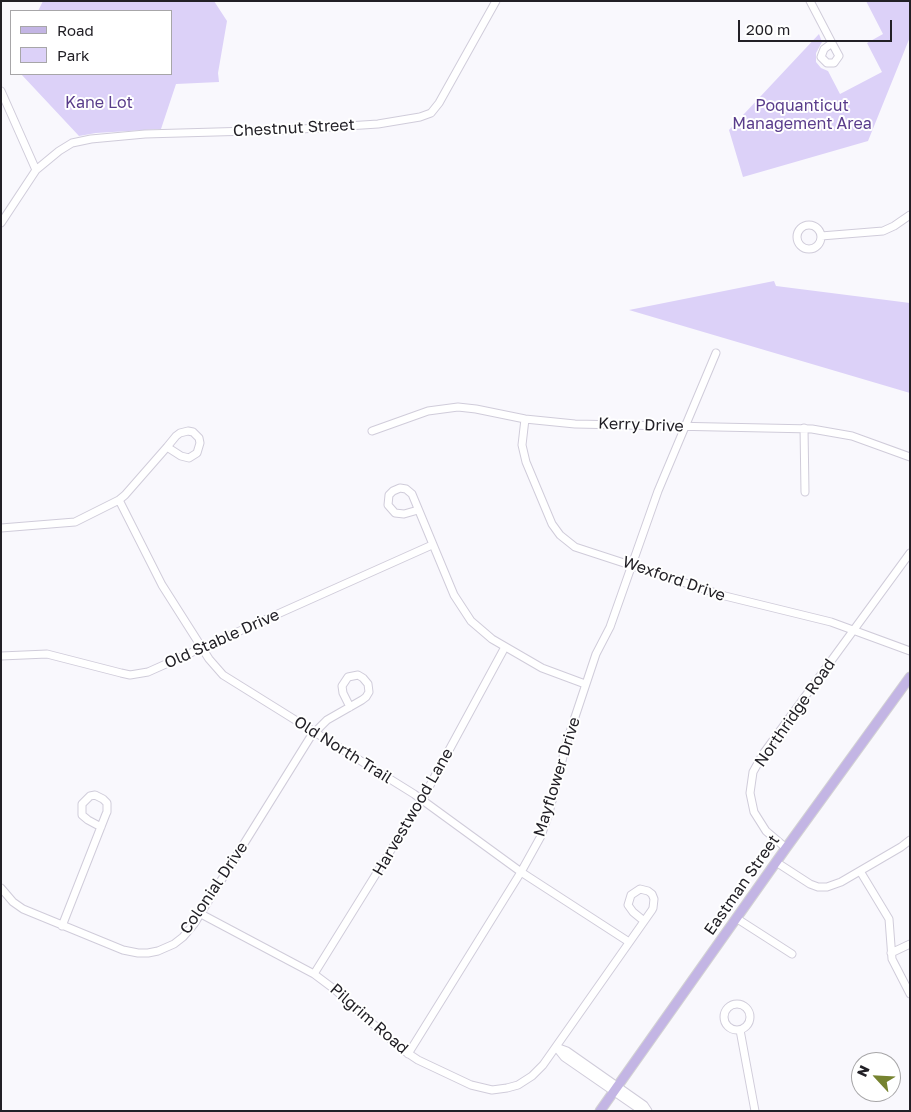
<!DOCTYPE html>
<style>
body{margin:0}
#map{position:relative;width:911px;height:1112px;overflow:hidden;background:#f9f8fd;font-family:"Golos Text",sans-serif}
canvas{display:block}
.frame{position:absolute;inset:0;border:2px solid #222026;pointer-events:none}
.legend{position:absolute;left:10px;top:10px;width:162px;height:65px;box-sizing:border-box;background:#fff;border:1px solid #a7a6a8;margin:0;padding:6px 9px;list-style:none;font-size:15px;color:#222026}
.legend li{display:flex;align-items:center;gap:10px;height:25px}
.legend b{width:25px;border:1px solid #a7a6a8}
.north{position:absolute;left:851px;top:1052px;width:50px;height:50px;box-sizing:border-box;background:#fff;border:1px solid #a7a6a8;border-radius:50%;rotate:295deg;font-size:14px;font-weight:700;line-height:20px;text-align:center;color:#222026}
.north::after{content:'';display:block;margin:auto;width:18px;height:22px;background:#768330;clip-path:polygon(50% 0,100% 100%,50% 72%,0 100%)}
.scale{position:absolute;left:738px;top:20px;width:154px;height:22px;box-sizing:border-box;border:2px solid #222026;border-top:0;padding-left:6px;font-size:15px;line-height:18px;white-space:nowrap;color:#222026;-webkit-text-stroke:4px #fff;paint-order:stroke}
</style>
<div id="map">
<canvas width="911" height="1112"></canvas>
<div class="frame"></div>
<ul class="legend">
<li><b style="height:6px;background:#c3b5e4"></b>Road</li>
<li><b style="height:14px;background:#dcd1f8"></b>Park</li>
</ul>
<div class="north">N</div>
<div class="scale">200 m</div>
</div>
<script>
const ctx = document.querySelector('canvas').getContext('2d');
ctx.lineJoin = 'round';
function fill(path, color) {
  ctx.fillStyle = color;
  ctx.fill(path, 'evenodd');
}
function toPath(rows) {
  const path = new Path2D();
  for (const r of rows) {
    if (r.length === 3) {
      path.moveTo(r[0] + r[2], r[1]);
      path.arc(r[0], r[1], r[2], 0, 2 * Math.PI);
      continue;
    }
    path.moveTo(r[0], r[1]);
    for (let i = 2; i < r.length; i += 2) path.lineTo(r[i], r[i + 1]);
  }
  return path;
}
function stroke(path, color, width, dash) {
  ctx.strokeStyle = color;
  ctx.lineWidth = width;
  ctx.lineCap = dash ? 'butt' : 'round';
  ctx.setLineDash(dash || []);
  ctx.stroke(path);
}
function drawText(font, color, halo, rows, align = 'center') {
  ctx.font = font + ' "Golos Text",sans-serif';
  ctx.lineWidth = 4;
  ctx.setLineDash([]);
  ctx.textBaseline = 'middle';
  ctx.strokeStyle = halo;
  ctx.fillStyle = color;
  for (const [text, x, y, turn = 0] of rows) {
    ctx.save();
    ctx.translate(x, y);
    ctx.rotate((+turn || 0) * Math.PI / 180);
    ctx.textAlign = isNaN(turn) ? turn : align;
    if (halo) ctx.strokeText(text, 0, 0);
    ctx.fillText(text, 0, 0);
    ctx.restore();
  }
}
fill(toPath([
 [43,1,214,1,227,21,218,73,219,82,176,84,161,129,96,133,79,136,21,74,171,74,171,11,38,11],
 [866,1,910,1,910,37,868,141,743,177,729,130,819,34,822,42,816,53,816,62,821,68,828,71,840,94,882,72,867,43,883,34],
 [774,281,776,286,910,303,910,393,629,310]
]), '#dcd1f8');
const minor = toPath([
 [810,1,832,43,839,56,834,63,827,63,821,57,824,49,832,43],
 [1,91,36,170],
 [1,223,36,170,59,151,72,143,91,139,145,134,286,130,378,124,420,117,431,113,439,103,496,1],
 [809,237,12],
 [821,236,883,231,894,226,910,215],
 [525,419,522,445,526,462,552,524,560,535,575,547,725,596,831,622,910,651],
 [804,428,805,492],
 [372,431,428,411,458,407,476,409,525,419,575,424,812,429,852,436,910,457],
 [119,500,162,585,209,659,223,675,414,794,521,872,629,942],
 [418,510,404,514,395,513,388,505,389,495,393,491,400,488,406,489,412,494,454,595,471,621,492,639,542,668,585,684],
 [1,528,75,522,119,500,125,495,167,447,176,436,180,433,188,431,193,432,199,438,200,443,197,453,189,458,181,456,167,447],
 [1,656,47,654,121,673,130,675,148,672,432,545],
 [786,848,766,831,754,812,750,793,753,772,763,754,910,553],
 [776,862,810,884,818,887,827,887,841,882,901,847,910,840],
 [860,871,889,919,892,959,910,994],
 [1,888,13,902,23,909,123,950,138,953,148,953,158,951,174,944,183,937,194,924,311,736,327,720,362,700,366,697,369,692,368,684,363,678,358,675,348,677,342,686,343,693,350,707],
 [201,914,314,974,334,989,400,1048,418,1060,471,1085,492,1090,507,1088,518,1085,532,1076,543,1065,652,910,653,908,654,899,652,894,648,891,640,889,631,895,628,905,633,912,644,921],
 [736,918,792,954],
 [62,926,106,814,107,812,107,803,103,799,95,795,90,796,82,804,82,815,88,820,101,827],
 [891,953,910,944],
 [314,974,422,800,505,647],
 [737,1017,13],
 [740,1030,755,1111],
 [556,1047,567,1051,644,1105,648,1111],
 [556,1047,564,1057,642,1111],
 [408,1054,521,872,541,836,549,813,567,741,596,654,610,627,658,491,716,353]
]);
const major = toPath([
 [600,1111,786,848,910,677]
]);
stroke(minor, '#d0ccda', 9);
stroke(major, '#d3d2d4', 11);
stroke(minor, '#fff', 7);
stroke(major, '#c3b5e4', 9);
drawText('16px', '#593c8b', '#fff', [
 ["Kane Lot",99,103],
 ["Poquanticut",802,106],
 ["Management Area",802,124]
]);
drawText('16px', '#222026', '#fff', [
 ["Chestnut Street",294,128,-3],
 ["Kerry Drive",641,425,2],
 ["Wexford Drive",674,579,19],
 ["Old Stable Drive",222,639,-24],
 ["Northridge Road",795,713,-55],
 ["Old North Trail",343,750,32],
 ["Mayflower Drive",557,777,-73],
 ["Harvestwood Lane",413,812,-60],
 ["Eastman Street",742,885,-55],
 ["Colonial Drive",214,888,-56],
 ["Pilgrim Road",369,1019,41]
]);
</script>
